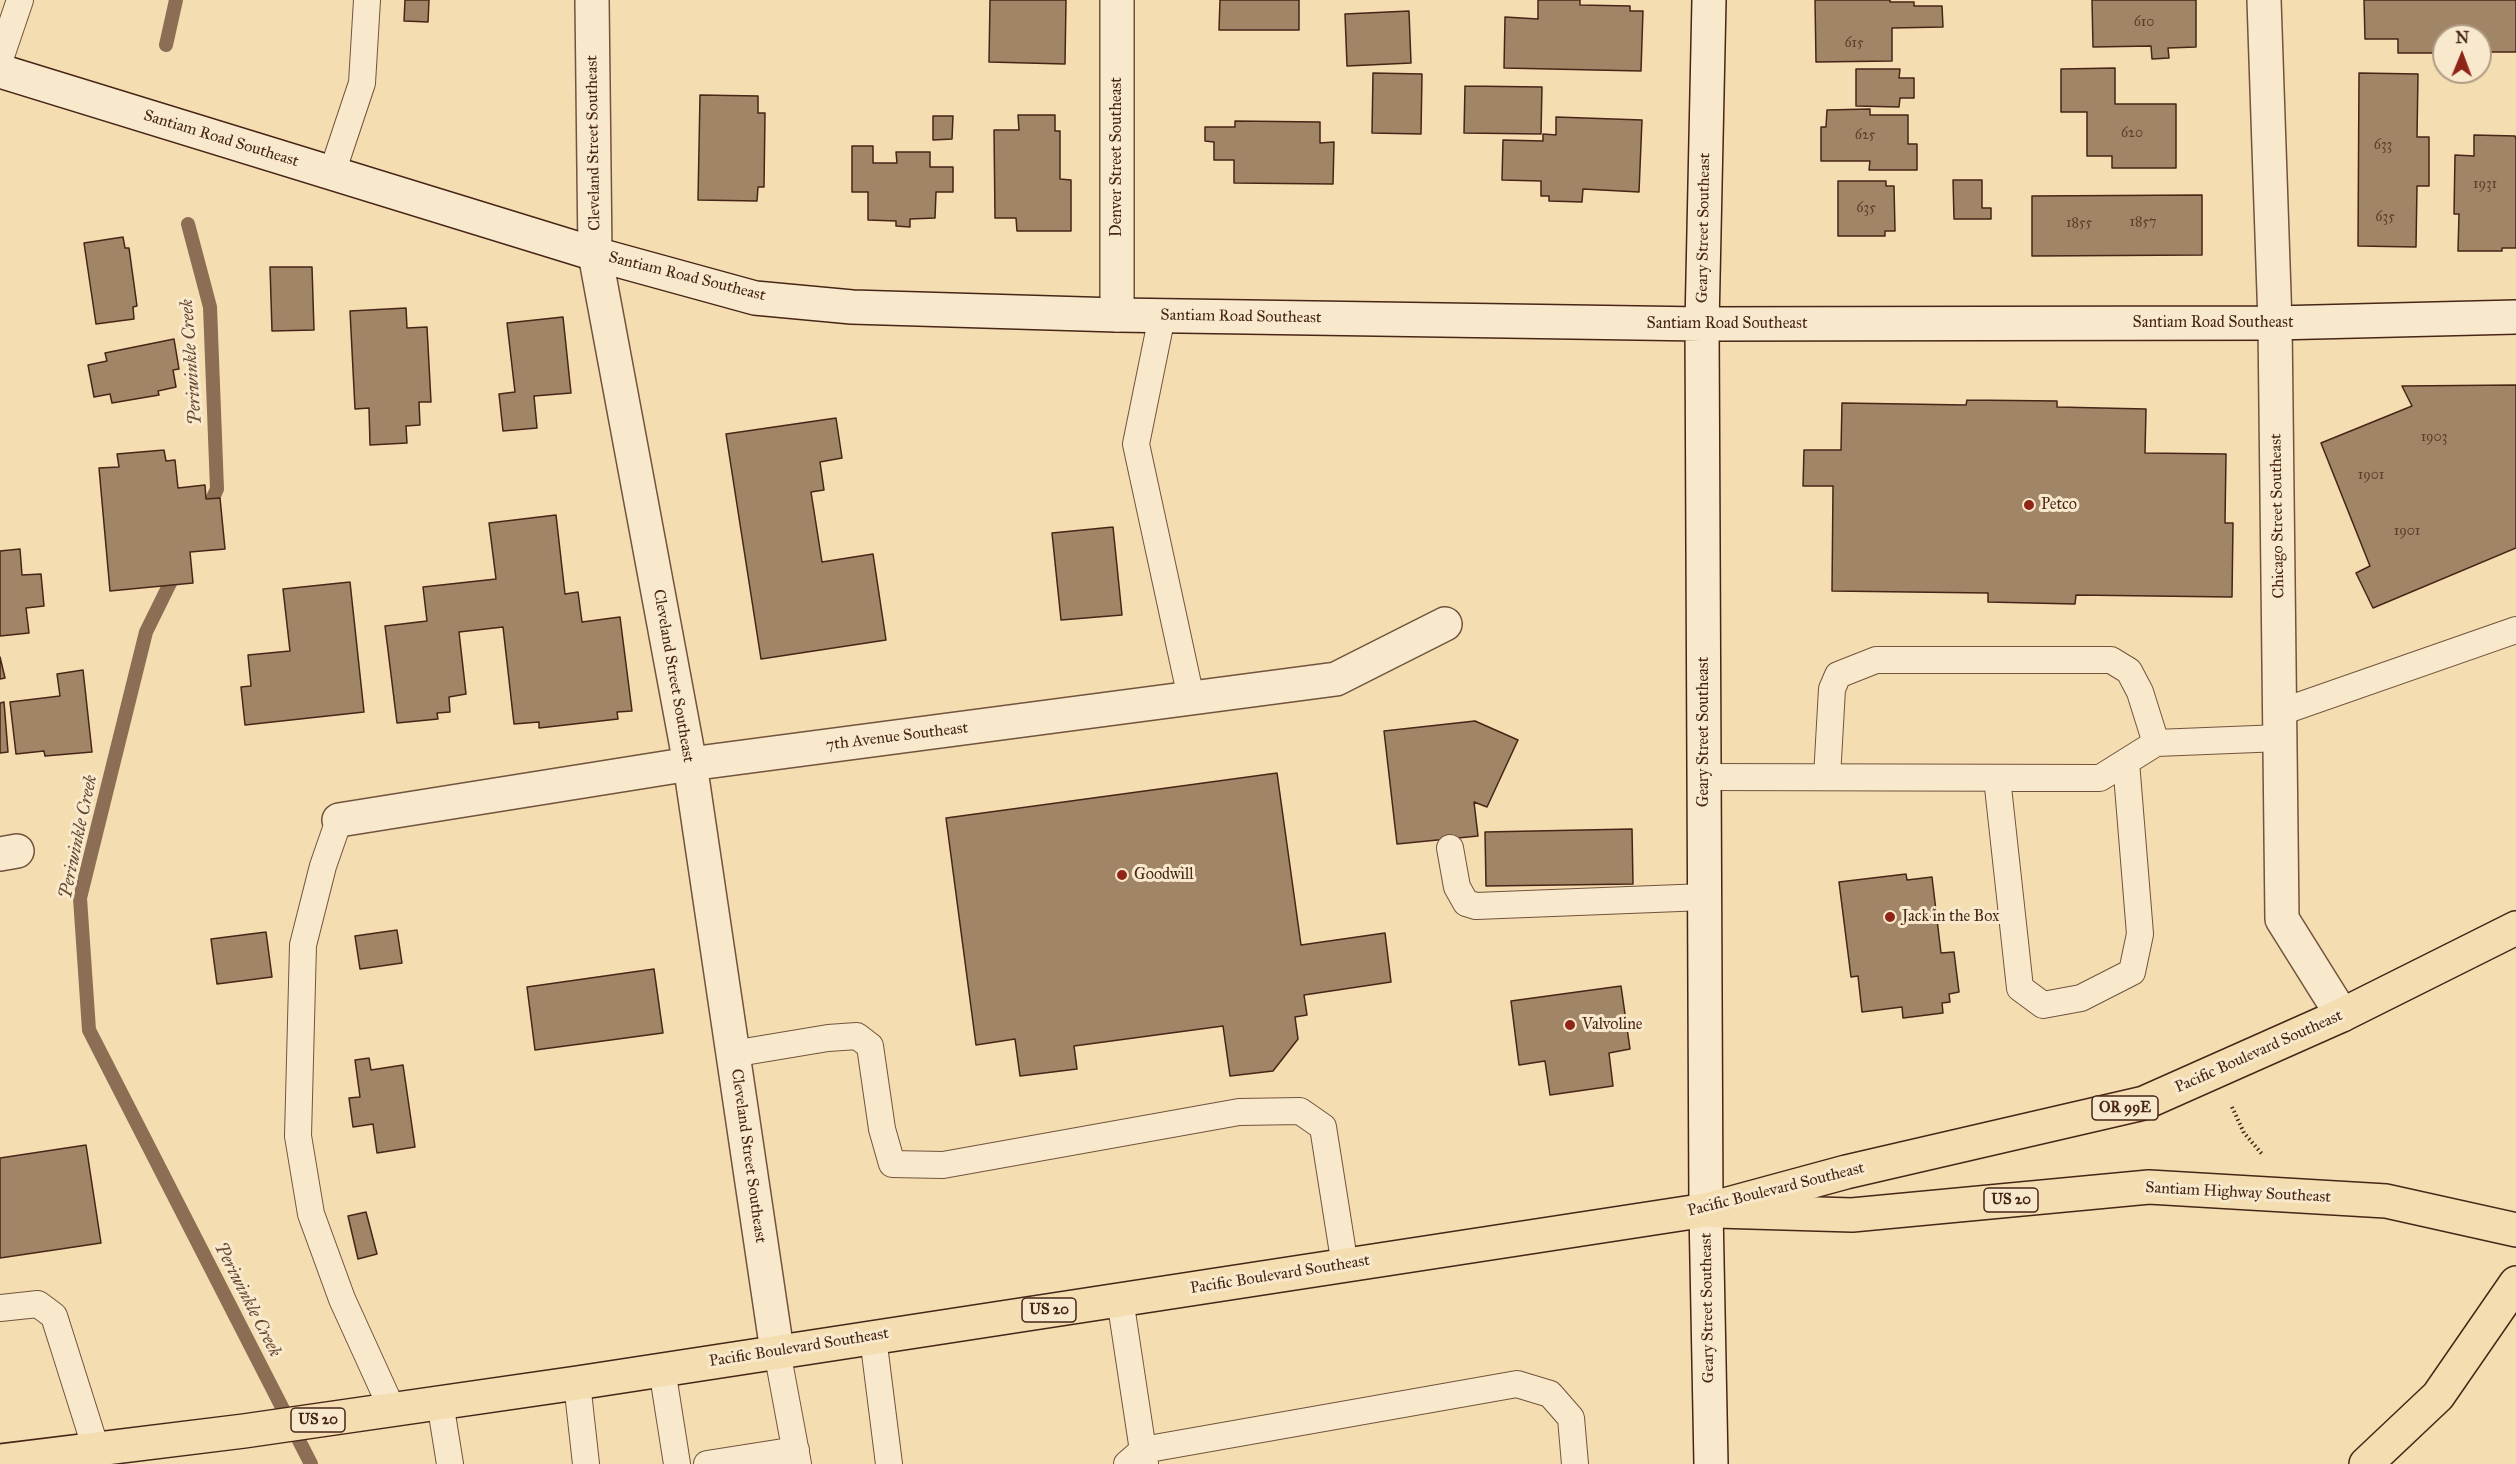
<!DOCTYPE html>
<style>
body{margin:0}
#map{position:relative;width:2516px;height:1464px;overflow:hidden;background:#f4ddb0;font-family:"IM FELL Great Primer",serif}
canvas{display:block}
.north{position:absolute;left:2432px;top:24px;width:60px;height:60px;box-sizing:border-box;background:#f8e9cc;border:2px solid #b19b84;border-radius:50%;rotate:1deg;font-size:16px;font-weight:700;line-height:24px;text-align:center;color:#472517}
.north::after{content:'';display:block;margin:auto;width:21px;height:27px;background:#8f2418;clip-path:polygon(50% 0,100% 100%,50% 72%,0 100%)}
</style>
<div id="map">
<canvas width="2516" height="1464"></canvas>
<div class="north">N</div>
</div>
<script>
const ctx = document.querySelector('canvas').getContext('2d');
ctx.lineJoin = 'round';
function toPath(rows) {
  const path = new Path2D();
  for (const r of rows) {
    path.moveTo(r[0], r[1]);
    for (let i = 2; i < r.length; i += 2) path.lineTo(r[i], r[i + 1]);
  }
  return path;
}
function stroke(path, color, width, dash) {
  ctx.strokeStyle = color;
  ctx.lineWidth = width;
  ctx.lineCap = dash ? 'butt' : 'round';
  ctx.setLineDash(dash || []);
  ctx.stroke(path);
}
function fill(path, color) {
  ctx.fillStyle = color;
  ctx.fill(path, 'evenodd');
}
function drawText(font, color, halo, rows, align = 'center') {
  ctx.font = font + ' "IM FELL Great Primer",serif';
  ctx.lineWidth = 6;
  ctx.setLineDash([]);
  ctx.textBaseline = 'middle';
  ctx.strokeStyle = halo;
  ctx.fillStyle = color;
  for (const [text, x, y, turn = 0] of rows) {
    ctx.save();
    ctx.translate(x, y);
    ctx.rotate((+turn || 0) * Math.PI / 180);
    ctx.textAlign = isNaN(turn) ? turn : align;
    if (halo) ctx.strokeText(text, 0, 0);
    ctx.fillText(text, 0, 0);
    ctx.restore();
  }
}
stroke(toPath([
 [166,45,176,0],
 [188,224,210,307,217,489,205,515],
 [177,569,146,632,80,898,89,1030,311,1464]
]), '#8b6e54', 14);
const building = toPath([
 [405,0,429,0,428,22,404,21,405,0],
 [990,0,1066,0,1065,64,989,62,990,0],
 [1220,0,1299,0,1299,30,1219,30,1220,0],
 [1538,0,1580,0,1580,5,1630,6,1630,11,1643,11,1641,71,1504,68,1505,17,1538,19,1538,0],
 [1815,0,1890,0,1890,2,1914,2,1914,6,1942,6,1943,27,1892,28,1892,61,1816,62,1815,0],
 [2092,0,2196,0,2196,47,2168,48,2169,58,2152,59,2151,46,2093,47,2092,0],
 [2364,0,2516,0,2516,52,2480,52,2480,36,2444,36,2444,53,2398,53,2398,39,2365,39,2364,0],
 [1409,11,1411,63,1347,66,1345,14,1409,11],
 [2115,68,2115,104,2176,104,2176,168,2112,168,2112,156,2087,156,2087,112,2061,112,2061,69,2115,68],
 [1856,69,1900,69,1899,78,1914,78,1914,98,1900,98,1899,107,1856,106,1856,69],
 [1373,73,1422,74,1421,134,1372,133,1373,73],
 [2359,73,2418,74,2417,137,2429,137,2429,186,2417,186,2416,247,2358,246,2359,73],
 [1465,86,1542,87,1541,134,1464,133,1465,86],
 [700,95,758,96,758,113,765,113,764,187,758,187,757,201,698,200,700,95],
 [1870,109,1870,115,1908,115,1908,144,1917,144,1917,170,1869,170,1870,161,1821,161,1821,127,1826,127,1827,110,1870,109],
 [1018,115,1055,115,1055,131,1060,131,1060,179,1071,180,1071,231,1017,231,1016,218,995,218,994,130,1019,130,1018,115],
 [933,116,953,116,952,139,933,140,933,116],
 [1556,117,1642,120,1639,192,1583,189,1582,202,1549,201,1549,196,1541,196,1541,181,1502,180,1503,140,1543,141,1543,134,1556,135,1556,117],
 [1235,121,1320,122,1320,143,1334,142,1333,184,1234,183,1234,160,1214,160,1214,142,1205,141,1205,127,1235,127,1235,121],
 [2474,135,2515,136,2516,140,2516,248,2502,248,2502,251,2458,251,2459,214,2454,214,2455,155,2474,156,2474,135],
 [852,146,873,146,873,163,897,163,896,152,930,152,930,167,953,167,953,192,936,192,935,218,910,219,910,227,896,226,896,221,868,220,868,192,852,192,852,146],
 [1953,180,1982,180,1982,208,1991,208,1991,219,1954,219,1953,180],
 [1838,181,1886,181,1886,186,1894,186,1895,231,1885,231,1885,236,1838,236,1838,181],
 [2202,195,2202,255,2032,256,2032,196,2202,195],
 [123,237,125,248,129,248,137,306,133,307,134,319,96,324,84,243,123,237],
 [270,267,312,267,314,330,272,331,270,267],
 [406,308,407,328,427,327,431,402,419,402,420,425,406,426,407,443,370,445,369,408,355,409,350,311,406,308],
 [563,317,571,393,534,396,537,428,503,431,499,394,515,392,507,323,563,317],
 [174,339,179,369,173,370,176,387,158,391,159,395,112,403,110,394,94,397,88,365,107,361,105,353,174,339],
 [2516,385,2516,548,2373,608,2356,573,2370,566,2321,443,2412,406,2402,386,2516,385],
 [1967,400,2057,401,2057,407,2146,409,2145,453,2226,454,2225,523,2233,523,2232,597,2076,595,2075,604,1988,602,1988,593,1832,591,1833,486,1803,486,1804,450,1841,450,1842,403,1966,405,1967,400],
 [836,418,842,458,820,462,824,490,811,492,822,562,873,554,886,640,761,659,726,434,836,418],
 [164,450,166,461,175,460,178,488,205,485,206,499,220,498,225,549,190,552,193,583,110,591,99,468,119,467,117,454,164,450],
 [556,515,565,594,578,592,582,622,620,617,632,711,617,712,618,719,539,728,539,722,514,724,503,627,459,632,466,694,449,697,450,712,437,713,438,719,397,723,385,626,427,621,423,587,496,579,489,523,556,515],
 [1113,527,1122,615,1061,620,1052,533,1113,527],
 [20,549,22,575,41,574,44,606,26,608,29,633,0,636,0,551,20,549],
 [350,582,364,712,245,725,241,687,251,686,248,655,290,651,283,589,350,582],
 [0,657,5,678,0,679,0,657],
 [83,670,92,752,45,756,44,751,16,754,10,702,60,696,57,674,83,670],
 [4,702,8,752,0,753,0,703,4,702],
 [1475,721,1518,740,1487,807,1474,802,1478,836,1397,844,1384,731,1475,721],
 [1277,773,1301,945,1385,933,1391,982,1304,995,1307,1015,1295,1017,1298,1039,1273,1071,1230,1076,1223,1026,1074,1046,1077,1069,1020,1076,1015,1039,976,1045,946,818,1277,773],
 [1632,829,1633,884,1486,886,1485,832,1632,829],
 [1906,874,1907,880,1932,877,1941,953,1954,952,1959,992,1949,994,1950,1002,1942,1003,1943,1013,1903,1018,1902,1007,1862,1012,1858,976,1851,977,1839,882,1906,874],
 [397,930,402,963,360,969,355,936,397,930],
 [266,932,272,977,217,984,211,939,266,932],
 [654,969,663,1033,535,1050,527,987,654,969],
 [1621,986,1630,1049,1609,1053,1613,1086,1550,1095,1545,1061,1519,1065,1511,1001,1621,986],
 [369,1058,371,1070,403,1065,415,1147,377,1153,373,1124,353,1127,349,1098,360,1097,355,1060,369,1058],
 [86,1145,101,1243,0,1258,0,1158,86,1145],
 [366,1212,377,1254,358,1259,348,1216,366,1212]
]);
fill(building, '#a18567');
stroke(building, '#472517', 1.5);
const lane = toPath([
 [0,59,20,0],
 [332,173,362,83,367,0],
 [1162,316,1136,444,1191,698],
 [2281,712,2516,630],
 [1704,777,2100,778,2156,743,2281,738],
 [1827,777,1832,689,1838,675,1876,660,2111,660,2129,671,2140,692,2156,743],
 [1997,778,2020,988,2043,1005,2081,998,2132,972,2140,934,2126,762],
 [339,820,323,866,303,945,298,1136,311,1214,342,1299,392,1409],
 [1450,848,1457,887,1466,903,1476,906,1705,897],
 [732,1054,828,1038,857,1036,870,1046,882,1129,892,1164,943,1165,1239,1112,1300,1111,1323,1127,1345,1266],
 [1120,1299,1145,1464],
 [0,1308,38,1304,54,1316,96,1449],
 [873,1337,889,1464],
 [777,1351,798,1464],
 [662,1369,677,1464],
 [577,1383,586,1464],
 [440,1402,450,1464],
 [707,1464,796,1450],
 [1127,1464,1143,1450,1517,1384,1550,1394,1571,1418,1575,1464]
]);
const street = toPath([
 [592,0,595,254,690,764,777,1351],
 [2264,0,2275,323,2282,919,2342,1015],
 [1117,315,1117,0],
 [339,820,690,764,1336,679,1445,624],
 [0,854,17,851]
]);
const secondary = toPath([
 [1709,0,1702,324,1706,1210,1711,1464],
 [0,71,595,254,755,298,852,307,1117,315,1702,324,2275,323,2516,317]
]);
const primary = toPath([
 [1717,1211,1852,1215,2149,1187,2386,1201,2516,1230]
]);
const highway = toPath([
 [0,1461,244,1431,577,1383,1706,1210,1846,1172,2144,1103,2342,1015,2516,928],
 [2366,1464,2438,1396,2516,1283]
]);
stroke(lane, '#72533d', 28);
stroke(street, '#72533d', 36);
stroke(secondary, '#472517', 36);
stroke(primary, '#472517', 36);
stroke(highway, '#472517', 36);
stroke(toPath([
 [2232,1107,2244,1133,2262,1154]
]), '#472517', 4, [1.5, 3]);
stroke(lane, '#f8e9cc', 26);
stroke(street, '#f8e9cc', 33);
stroke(secondary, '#f8e9cc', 33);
stroke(primary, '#f4ddb0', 33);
stroke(highway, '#f4ddb0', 33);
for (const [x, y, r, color] of [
 [2029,505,6,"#8f2418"],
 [1122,875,6,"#8f2418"],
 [1890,917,6,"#8f2418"],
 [1570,1025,6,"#8f2418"]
]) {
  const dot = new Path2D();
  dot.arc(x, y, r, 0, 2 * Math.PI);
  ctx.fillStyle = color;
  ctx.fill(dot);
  stroke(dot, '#f8e9cc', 2);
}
drawText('14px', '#5e3d2b', null, [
 ["610",2144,23],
 ["615",1854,44],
 ["620",2132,134],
 ["625",1865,136],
 ["633",2383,146],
 ["1931",2485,185],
 ["635",1866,209],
 ["635",2385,218],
 ["1857",2143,223],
 ["1855",2079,224],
 ["1903",2434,438],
 ["1901",2371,476],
 ["1901",2407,532]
]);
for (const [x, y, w] of [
 [2125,1108,66],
 [2011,1200,54],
 [1049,1310,54],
 [318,1420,54]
]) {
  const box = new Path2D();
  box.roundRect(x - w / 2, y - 12, w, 24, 4.5);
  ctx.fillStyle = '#f8e9cc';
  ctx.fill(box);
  stroke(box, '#472517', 1.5);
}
drawText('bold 15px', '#472517', null, [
 ["OR 99E",2125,1108],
 ["US 20",2011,1200],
 ["US 20",1049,1310],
 ["US 20",318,1420]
]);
drawText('16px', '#472517', '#f8e9cc', [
 ["Santiam Road Southeast",221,139,17],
 ["Cleveland Street Southeast",594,143,-91],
 ["Denver Street Southeast",1117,157,-90],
 ["Geary Street Southeast",1704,228,-89],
 ["Santiam Road Southeast",687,277,14],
 ["Santiam Road Southeast",1241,317,1],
 ["Santiam Road Southeast",2213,323],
 ["Santiam Road Southeast",1727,324],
 ["Chicago Street Southeast",2278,516,-91],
 ["Cleveland Street Southeast",673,676,80],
 ["Geary Street Southeast",1704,732,-90],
 ["7th Avenue Southeast",897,737,-7],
 ["Pacific Boulevard Southeast",2259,1052,-24],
 ["Cleveland Street Southeast",748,1156,82],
 ["Pacific Boulevard Southeast",1776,1190,-14],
 ["Santiam Highway Southeast",2238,1193,3],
 ["Pacific Boulevard Southeast",1280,1275,-9],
 ["Geary Street Southeast",1708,1308,-91],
 ["Pacific Boulevard Southeast",799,1348,-9]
]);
drawText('16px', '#472517', '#f8e9cc', [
 ["Petco",2041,505],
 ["Goodwill",1134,875],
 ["Jack in the Box",1902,917],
 ["Valvoline",1582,1025]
], 'left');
drawText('italic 18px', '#694935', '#f8e9cc', [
 ["Periwinkle Creek",192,362,-94],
 ["Periwinkle Creek",79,837,-78],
 ["Periwinkle Creek",247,1300,63]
]);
</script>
